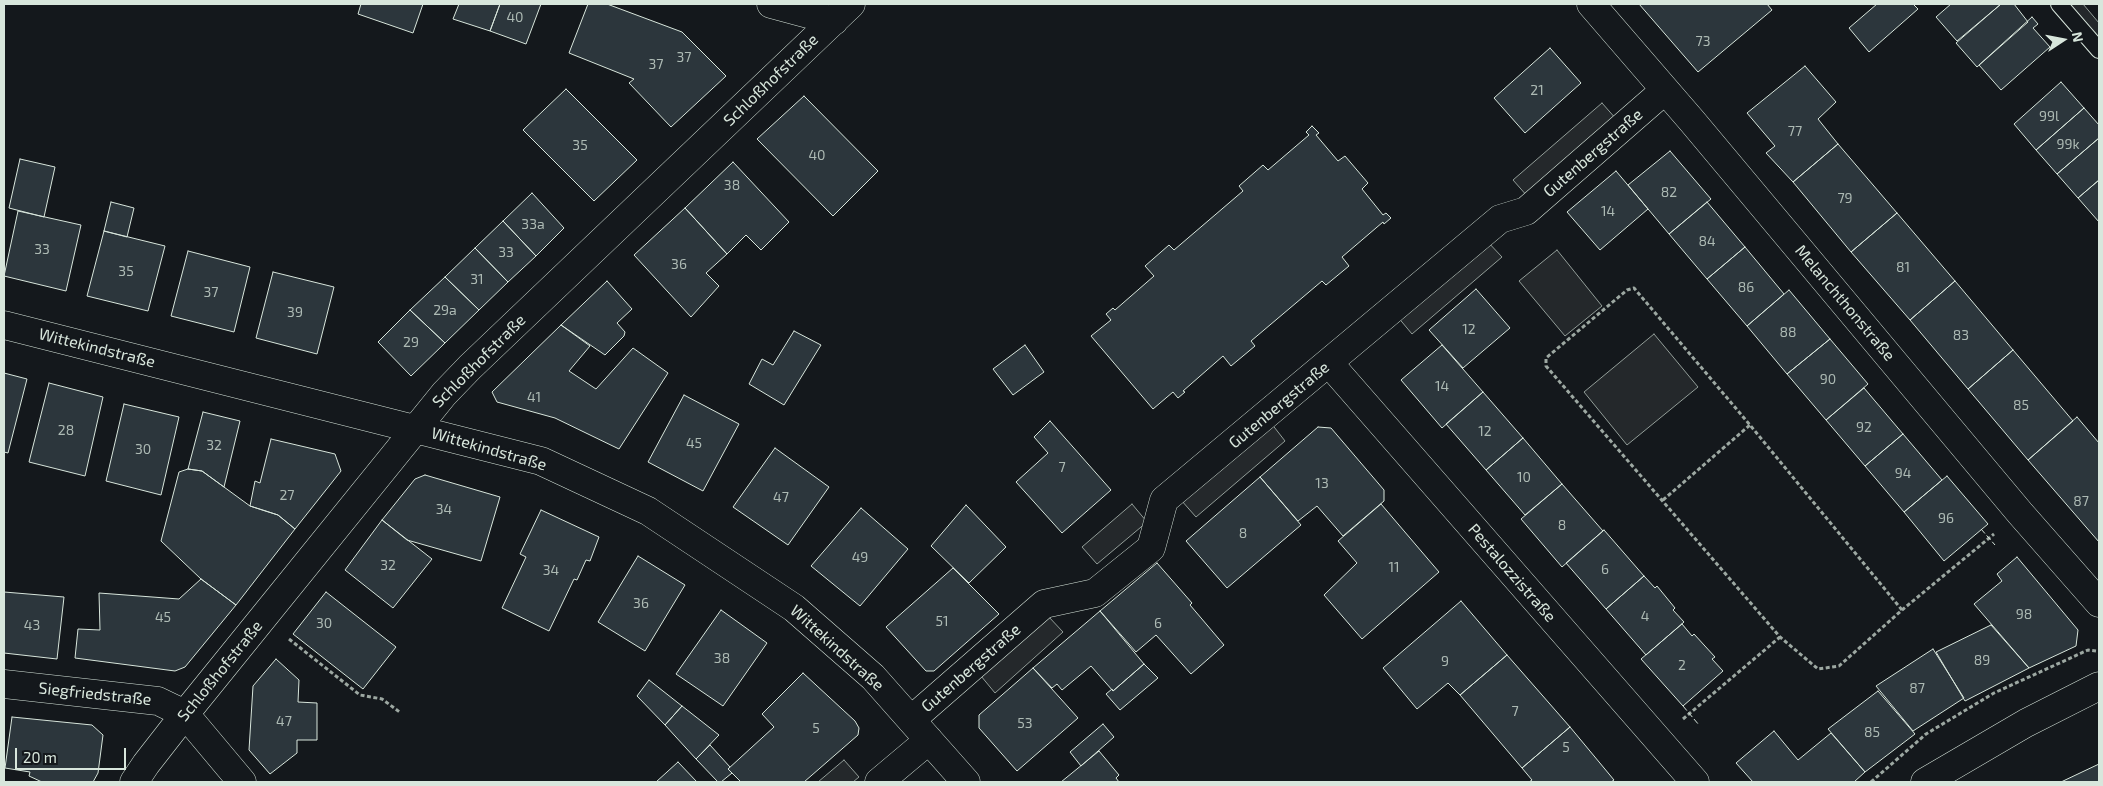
<!DOCTYPE html>
<meta charset="utf-8">
<style>
body{margin:0}
#map{position:relative;width:2103px;height:786px;overflow:hidden;background:#14181c;font-family:"Exo 2",sans-serif}
canvas{display:block}
.frame{position:absolute;inset:0;border:5px solid #d8e6dc;pointer-events:none}
.north{position:absolute;left:2038px;top:15px;width:50px;height:50px;-webkit-text-stroke:4px #14181c;paint-order:stroke;rotate:79deg;font-size:14px;font-weight:700;line-height:20px;text-align:center;color:#d8e6dc}
.north::after{content:'';display:block;margin:auto;width:18px;height:22px;background:#d8e6dc;clip-path:polygon(50% 0,100% 100%,50% 72%,0 100%)}
.scale{position:absolute;left:15px;top:748px;width:111px;height:22px;box-sizing:border-box;border:2px solid #d8e6dc;border-top:0;padding-left:6px;font-size:15px;line-height:18px;white-space:nowrap;color:#d8e6dc;-webkit-text-stroke:4px #14181c;paint-order:stroke}
</style>
<div id="map">
<canvas width="2103" height="786"></canvas>
<div class="frame"></div>
<div class="north">N</div>
<div class="scale">20 m</div>
</div>
<script>
const ctx = document.querySelector('canvas').getContext('2d');
ctx.lineJoin = 'round';
function fill(path, color) {
  ctx.fillStyle = color;
  ctx.fill(path, 'evenodd');
}
function toPath(rows) {
  const path = new Path2D();
  for (const r of rows) {
    path.moveTo(r[0], r[1]);
    for (let i = 2; i < r.length; i += 2) path.lineTo(r[i], r[i + 1]);
  }
  return path;
}
function stroke(path, color, width, dash) {
  ctx.strokeStyle = color;
  ctx.lineWidth = width;
  ctx.lineCap = dash ? 'butt' : 'round';
  ctx.setLineDash(dash || []);
  ctx.stroke(path);
}
function drawText(font, color, halo, rows, align = 'center') {
  ctx.font = font + ' "Exo 2",sans-serif';
  ctx.lineWidth = 4;
  ctx.setLineDash([]);
  ctx.textBaseline = 'middle';
  ctx.strokeStyle = halo;
  ctx.fillStyle = color;
  for (const [text, x, y, turn = 0] of rows) {
    ctx.save();
    ctx.translate(x, y);
    ctx.rotate((+turn || 0) * Math.PI / 180);
    ctx.textAlign = isNaN(turn) ? turn : align;
    if (halo) ctx.strokeText(text, 0, 0);
    ctx.fillText(text, 0, 0);
    ctx.restore();
  }
}
const parking = toPath([
 [2067,4,2083,4,2099,23,2099,40,2067,4],
 [1602,103,1617,120,1528,197,1513,180,1602,103],
 [1486,240,1502,257,1412,334,1397,316,1486,240],
 [1557,250,1602,306,1565,336,1519,281,1557,250],
 [1654,334,1698,387,1627,445,1584,392,1654,334],
 [1271,423,1285,441,1196,517,1181,500,1271,423],
 [1132,504,1147,522,1097,564,1082,547,1132,504],
 [1048,616,1063,632,995,693,981,676,1048,616],
 [844,760,859,777,853,782,818,782,844,760]
]);
fill(parking, '#24282b');
stroke(parking, '#939e99', 1);
const building = toPath([
 [361,4,423,4,413,33,358,14,361,4],
 [459,4,500,4,490,31,453,19,459,4],
 [500,4,541,4,526,44,490,31,500,4],
 [588,4,607,4,682,32,726,76,671,127,629,83,634,79,569,53,588,4],
 [1639,4,1767,4,1772,10,1698,72,1639,4],
 [1877,4,1913,4,1918,9,1869,52,1849,28,1877,4],
 [1951,4,2001,4,1957,41,1936,17,1951,4],
 [2001,4,2014,4,2028,22,1977,67,1956,43,2001,4],
 [2032,17,2038,24,2033,28,2050,47,2001,90,1979,65,2032,17],
 [1550,48,1581,83,1525,133,1494,98,1550,48],
 [1805,66,1836,102,1818,119,1838,144,1793,182,1766,153,1775,146,1747,113,1805,66],
 [2061,82,2084,108,2036,150,2014,124,2061,82],
 [566,89,637,160,594,201,523,130,566,89],
 [804,96,878,171,833,216,757,139,804,96],
 [2084,108,2099,125,2099,138,2057,174,2036,150,2084,108],
 [1312,126,1319,133,1316,135,1338,161,1345,156,1368,183,1362,189,1383,215,1386,213,1391,218,1384,224,1383,222,1342,257,1349,266,1326,285,1322,281,1251,341,1255,346,1231,366,1223,356,1183,391,1185,392,1178,398,1173,392,1153,409,1091,336,1111,320,1106,314,1113,308,1115,310,1154,276,1145,266,1169,245,1174,250,1243,191,1239,186,1263,165,1268,170,1309,135,1306,132,1312,126],
 [2099,138,2099,180,2078,198,2057,174,2099,138],
 [1838,144,1897,213,1851,252,1793,182,1838,144],
 [1670,151,1711,199,1669,234,1628,185,1670,151],
 [20,159,55,167,44,217,9,208,20,159],
 [733,162,789,222,761,250,746,235,727,254,685,208,733,162],
 [1616,171,1648,209,1600,250,1567,212,1616,171],
 [2099,180,2099,222,2078,198,2099,180],
 [532,193,564,228,536,256,503,221,532,193],
 [111,202,134,208,127,237,104,231,111,202],
 [1707,202,1745,247,1707,279,1669,234,1707,202],
 [685,208,727,254,706,273,719,286,691,317,634,255,685,208],
 [18,211,81,225,66,291,4,276,18,211],
 [1897,213,1955,281,1910,320,1851,252,1897,213],
 [503,221,536,256,508,282,475,248,503,221],
 [104,231,165,246,148,311,87,296,104,231],
 [1745,247,1784,294,1747,326,1707,279,1745,247],
 [475,248,508,282,479,310,445,277,475,248],
 [188,251,250,267,234,332,171,316,188,251],
 [273,272,334,287,317,354,256,338,273,272],
 [445,277,479,310,445,343,410,310,445,277],
 [607,281,632,309,617,323,625,332,624,336,605,355,561,325,607,281],
 [1955,281,2013,350,1968,389,1910,320,1955,281],
 [1476,289,1510,328,1463,368,1429,330,1476,289],
 [1789,290,1830,339,1787,374,1747,326,1789,290],
 [410,310,445,343,411,376,378,342,410,310],
 [561,325,590,346,569,371,596,389,633,348,668,373,619,449,555,418,497,402,492,392,561,325],
 [794,331,821,345,784,405,749,384,762,359,773,365,794,331],
 [1830,339,1868,384,1826,420,1787,374,1830,339],
 [1025,345,1044,372,1013,395,993,369,1025,345],
 [1442,345,1483,392,1442,428,1401,380,1442,345],
 [2013,350,2073,421,2028,460,1968,389,2013,350],
 [4,373,27,379,8,453,4,452,4,373],
 [49,383,103,397,85,476,29,462,49,383],
 [1864,388,1903,434,1865,466,1826,420,1864,388],
 [1483,392,1523,438,1486,470,1446,424,1483,392],
 [684,395,739,424,703,491,648,462,684,395],
 [124,404,179,417,161,495,106,481,124,404],
 [203,412,240,421,224,487,202,471,188,469,203,412],
 [2077,417,2099,443,2099,542,2028,460,2077,417],
 [1050,421,1111,490,1062,533,1016,482,1048,453,1034,437,1050,421],
 [1318,427,1331,428,1384,490,1384,501,1343,536,1317,506,1298,521,1260,477,1318,427],
 [1903,434,1942,480,1904,512,1865,466,1903,434],
 [1523,438,1562,484,1525,515,1486,470,1523,438],
 [271,439,335,454,341,471,295,529,278,515,250,506,255,481,260,483,271,439],
 [775,448,829,487,788,545,733,507,775,448],
 [188,469,202,471,250,506,278,515,295,529,236,605,201,579,161,541,179,472,188,469],
 [425,475,500,497,481,561,407,540,382,520,415,479,425,475],
 [1947,476,1988,524,1944,561,1904,512,1947,476],
 [1260,477,1301,525,1227,588,1186,541,1260,477],
 [1562,484,1603,531,1562,567,1521,519,1562,484],
 [1381,504,1439,572,1362,639,1324,595,1357,563,1338,541,1381,504],
 [966,505,1006,547,969,583,931,546,966,505],
 [861,508,908,549,860,606,811,566,861,508],
 [541,510,599,537,590,561,586,560,577,580,574,579,549,631,502,608,526,557,520,554,541,510],
 [382,520,432,559,393,608,345,570,382,520],
 [1604,530,1644,576,1606,609,1566,563,1604,530],
 [638,556,685,585,645,651,598,622,638,556],
 [2017,557,2078,630,2076,646,2029,668,1974,604,2002,581,1997,574,2017,557],
 [1157,563,1192,603,1190,605,1224,645,1191,674,1156,635,1136,652,1100,611,1157,563],
 [953,568,999,614,934,671,926,671,886,627,953,568],
 [1644,576,1655,588,1657,586,1675,608,1673,610,1684,622,1646,655,1606,609,1644,576],
 [201,579,236,605,185,667,175,671,75,658,78,629,100,630,99,593,179,599,201,579],
 [4,592,64,597,57,659,4,653,4,592],
 [326,592,396,647,363,689,293,634,326,592],
 [1461,601,1507,655,1460,695,1448,683,1417,709,1383,668,1461,601],
 [721,610,767,643,723,706,676,674,721,610],
 [1100,611,1144,664,1113,691,1091,666,1062,690,1057,684,1052,688,1033,668,1100,611],
 [1682,624,1692,636,1694,634,1715,657,1712,659,1723,671,1683,706,1641,659,1682,624],
 [1991,625,2029,668,1965,701,1936,652,1991,625],
 [1933,649,1964,698,1913,731,1876,686,1933,649],
 [1507,655,1570,727,1522,768,1460,695,1507,655],
 [276,659,299,680,298,702,317,703,317,740,297,740,297,753,270,774,249,750,253,686,276,659],
 [1144,664,1158,678,1120,710,1106,694,1112,689,1113,691,1144,664],
 [1033,668,1078,718,1017,771,979,728,979,715,1033,668],
 [803,673,855,721,859,728,858,735,804,782,741,782,728,769,774,727,762,714,803,673],
 [649,680,682,706,665,725,637,696,649,680],
 [1878,691,1915,734,1865,772,1828,729,1878,691],
 [682,706,719,735,696,759,665,725,682,706],
 [12,717,92,725,103,735,98,773,93,782,42,782,29,776,30,772,5,768,12,717],
 [1103,724,1114,737,1081,766,1070,752,1103,724],
 [1570,727,1614,780,1611,782,1529,782,1532,780,1522,768,1570,727],
 [1774,731,1798,760,1831,733,1865,772,1854,782,1753,782,1736,763,1774,731],
 [710,745,730,767,728,769,732,773,721,782,718,782,696,759,710,745],
 [1099,751,1119,775,1116,778,1119,782,1061,782,1099,751],
 [678,762,697,782,656,782,678,762],
 [2099,764,2099,782,2061,782,2099,764]
]);
fill(building, '#2c363c');
stroke(building, '#d8e6dc', 1);
const lane = toPath([
 [2059,4,2099,50]
]);
const street = toPath([
 [771,4,834,21],
 [1591,4,1692,121,2020,513,2099,603],
 [4,325,541,461,648,511,794,608,873,677,966,782],
 [1329,363,1695,782],
 [4,684,158,701,185,714,242,782],
 [911,720,1044,604,1095,593,1151,548,1164,500,1500,219,1526,211,1665,90],
 [134,782,146,764,185,714,444,394,470,367,851,4],
 [879,782,929,740]
]);
const secondary = toPath([
 [1925,782,2026,723,2099,686]
]);
stroke(lane, '#d8e6dc', 18);
stroke(street, '#d8e6dc', 29);
stroke(secondary, '#d8e6dc', 29);
stroke(toPath([
 [1663,500,1750,425],
 [1902,610,1750,425,1634,288,1627,290,1546,358,1546,366,1780,637,1818,669,1839,666,1902,610,1994,534],
 [289,639,360,695,382,699,401,713],
 [1683,719,1780,637],
 [1871,782,1926,734,1994,693,2088,650,2096,651]
]), '#9da8a2', 3, [4, 2.5]);
stroke(lane, '#14181c', 16);
stroke(street, '#14181c', 28);
stroke(secondary, '#14181c', 28);
stroke(toPath([
 [1981,529,1995,545],
 [1683,706,1699,725]
]), '#d8e6dc', 1, [6, 2.5]);
drawText('14px', '#adbab4', null, [
 ["40",515,17],
 ["73",1703,41],
 ["37",684,57],
 ["37",656,64],
 ["21",1537,90],
 ["99l",2049,116],
 ["77",1795,131],
 ["99k",2068,144],
 ["35",580,145],
 ["40",817,155],
 ["38",732,185],
 ["82",1669,192],
 ["79",1845,198],
 ["14",1608,211],
 ["33a",533,224],
 ["84",1707,241],
 ["33",42,249],
 ["33",506,252],
 ["36",679,264],
 ["81",1903,267],
 ["35",126,271],
 ["31",477,279],
 ["86",1746,287],
 ["37",211,292],
 ["29a",445,310],
 ["39",295,312],
 ["12",1469,329],
 ["88",1788,332],
 ["83",1961,335],
 ["29",411,342],
 ["90",1828,379],
 ["14",1442,386],
 ["41",534,397],
 ["85",2021,405],
 ["92",1864,427],
 ["28",66,430],
 ["12",1485,431],
 ["45",694,443],
 ["32",214,445],
 ["30",143,449],
 ["7",1062,467],
 ["94",1903,473],
 ["10",1524,477],
 ["13",1322,483],
 ["27",287,495],
 ["47",781,497],
 ["87",2081,501],
 ["34",444,509],
 ["96",1946,518],
 ["8",1562,525],
 ["8",1243,533],
 ["49",860,557],
 ["32",388,565],
 ["11",1394,567],
 ["6",1605,569],
 ["34",551,570],
 ["36",641,603],
 ["98",2024,614],
 ["4",1645,616],
 ["45",163,617],
 ["51",942,621],
 ["30",324,623],
 ["6",1158,623],
 ["43",32,625],
 ["38",722,658],
 ["89",1982,660],
 ["9",1445,661],
 ["2",1682,665],
 ["87",1917,688],
 ["7",1515,711],
 ["47",284,721],
 ["53",1025,723],
 ["5",816,728],
 ["85",1872,732],
 ["5",1566,747]
]);
drawText('16px', '#d8e6dc', '#14181c', [
 ["Schloßhofstraße",771,80,-44],
 ["Gutenbergstraße",1593,153,-41],
 ["Melanchthonstraße",1845,303,50],
 ["Wittekindstraße",97,348,14],
 ["Schloßhofstraße",479,361,-45],
 ["Gutenbergstraße",1279,405,-40],
 ["Wittekindstraße",489,449,16],
 ["Pestalozzistraße",1512,573,49],
 ["Wittekindstraße",837,648,42],
 ["Gutenbergstraße",971,668,-41],
 ["Schloßhofstraße",220,671,-51],
 ["Siegfriedstraße",95,694,6]
]);
</script>
